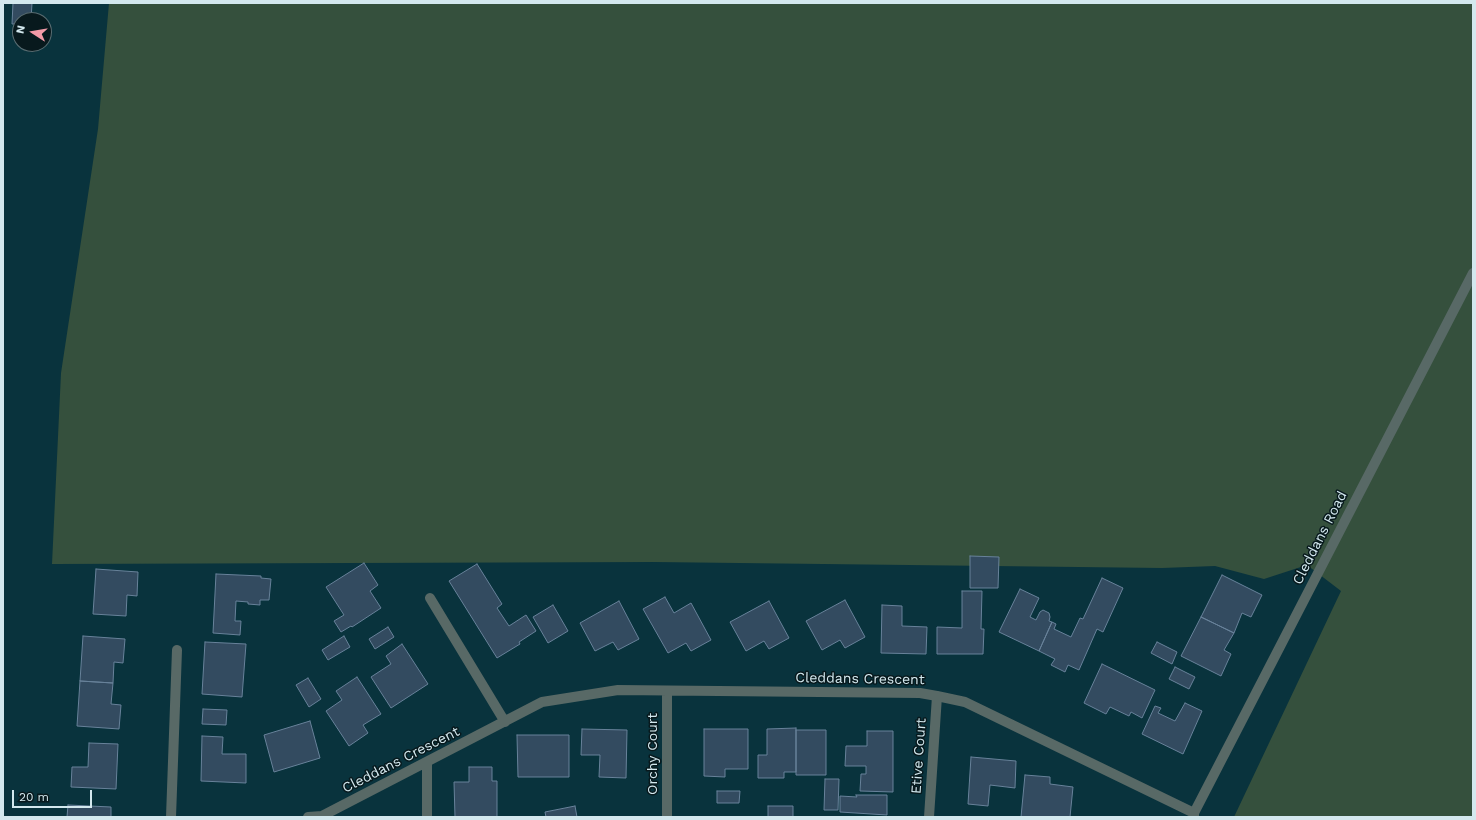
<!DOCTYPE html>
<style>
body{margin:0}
#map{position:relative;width:1476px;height:820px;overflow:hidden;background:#09333d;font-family:"Work Sans",sans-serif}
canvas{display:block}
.frame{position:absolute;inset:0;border:4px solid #d3e8ee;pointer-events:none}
.north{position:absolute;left:12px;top:12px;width:40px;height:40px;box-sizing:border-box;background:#08191d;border:1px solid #596c71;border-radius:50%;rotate:282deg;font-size:11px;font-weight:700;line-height:16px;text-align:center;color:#d3e8ee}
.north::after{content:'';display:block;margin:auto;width:14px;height:18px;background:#f39aa7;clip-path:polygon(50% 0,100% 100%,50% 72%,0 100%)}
.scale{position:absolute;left:12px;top:790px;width:80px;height:18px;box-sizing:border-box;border:2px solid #d3e8ee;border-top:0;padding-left:5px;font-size:12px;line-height:14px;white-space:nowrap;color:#d3e8ee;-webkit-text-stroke:3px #08191d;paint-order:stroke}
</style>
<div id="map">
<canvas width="1476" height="820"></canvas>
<div class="frame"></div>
<div class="north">N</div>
<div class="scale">20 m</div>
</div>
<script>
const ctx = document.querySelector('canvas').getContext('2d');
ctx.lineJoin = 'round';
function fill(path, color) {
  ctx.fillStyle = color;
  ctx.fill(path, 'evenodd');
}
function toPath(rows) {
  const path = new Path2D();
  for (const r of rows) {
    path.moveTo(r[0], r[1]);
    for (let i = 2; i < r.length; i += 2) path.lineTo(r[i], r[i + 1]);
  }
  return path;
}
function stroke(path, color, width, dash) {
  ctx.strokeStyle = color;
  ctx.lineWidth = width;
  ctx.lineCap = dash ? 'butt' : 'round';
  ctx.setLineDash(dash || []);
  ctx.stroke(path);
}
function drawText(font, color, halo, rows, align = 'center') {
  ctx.font = font + ' "Work Sans",sans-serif';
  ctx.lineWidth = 3;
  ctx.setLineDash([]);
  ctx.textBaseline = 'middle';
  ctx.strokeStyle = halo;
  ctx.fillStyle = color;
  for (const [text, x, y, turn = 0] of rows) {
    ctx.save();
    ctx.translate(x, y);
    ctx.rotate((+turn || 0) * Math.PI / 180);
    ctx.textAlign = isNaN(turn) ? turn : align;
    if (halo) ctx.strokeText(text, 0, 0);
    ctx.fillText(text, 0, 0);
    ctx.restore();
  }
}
fill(toPath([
 [109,3,1473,3,1473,817,1234,817,1341,591,1307,565,1264,579,1215,566,1162,568,654,562,52,564,61,373,98,129]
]), '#35503d');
const building = toPath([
 [13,3,32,3,31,20,20,20,20,24,12,24,13,3],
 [970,556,999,557,998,588,970,588,970,556],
 [364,563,378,585,370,591,381,608,352,627,351,626,341,632,334,621,344,615,326,587,364,563],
 [477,564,502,604,497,608,509,626,526,615,536,631,519,642,520,644,497,658,449,581,477,564],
 [96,569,138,572,137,596,127,595,126,616,93,614,96,569],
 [216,574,261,576,261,578,271,579,269,600,260,600,260,605,248,604,248,602,236,601,235,621,241,621,240,635,213,633,216,574],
 [1222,575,1262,595,1251,617,1242,613,1234,633,1201,617,1222,575],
 [1102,578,1123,588,1103,632,1097,629,1079,670,1068,665,1065,672,1051,665,1055,659,1039,651,1052,622,1056,624,1054,629,1071,637,1080,618,1083,619,1102,578],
 [1020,589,1039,598,1030,617,1036,620,1040,612,1043,610,1049,613,1050,617,1049,621,1052,622,1039,651,999,632,1020,589],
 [962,591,982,591,981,629,984,629,983,654,937,654,937,627,962,628,962,591],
 [665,597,674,613,691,603,711,640,691,651,686,643,668,653,643,609,665,597],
 [845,600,865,637,845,648,840,640,822,650,806,621,845,600],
 [619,601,639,639,618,650,613,642,595,651,580,623,619,601],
 [769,601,789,638,769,649,764,641,746,651,730,622,769,601],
 [553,605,568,631,548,643,533,617,553,605],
 [882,605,902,606,902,626,927,627,926,654,881,653,882,605],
 [1201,617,1234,633,1224,650,1231,654,1221,676,1181,656,1201,617],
 [388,627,394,637,375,649,369,639,388,627],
 [83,636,125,639,123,663,114,662,113,683,80,681,83,636],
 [344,636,350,647,328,660,322,650,344,636],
 [205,642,246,644,242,697,202,694,205,642],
 [1157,642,1177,652,1172,664,1151,653,1157,642],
 [402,644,428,684,391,708,371,677,391,664,386,656,402,644],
 [1102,664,1155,690,1142,718,1131,712,1129,716,1110,707,1106,714,1084,703,1102,664],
 [1175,667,1195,677,1189,689,1169,679,1175,667],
 [357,677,381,714,363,725,368,733,349,746,326,711,342,700,336,691,357,677],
 [308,678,321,699,309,707,296,685,308,678],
 [80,681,113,683,111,704,121,705,119,729,77,726,80,681],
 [1185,703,1202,711,1183,754,1142,734,1155,706,1161,708,1158,713,1175,721,1185,703],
 [203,709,227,710,226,725,202,724,203,709],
 [310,721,320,758,274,772,264,735,310,721],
 [796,728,796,772,784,772,784,778,758,778,758,755,767,755,767,729,796,728],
 [582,729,627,730,626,778,599,777,600,755,581,755,582,729],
 [704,729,748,729,748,769,725,769,725,777,704,776,704,729],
 [796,730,826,730,826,775,796,775,796,730],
 [867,731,893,731,893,792,860,791,861,774,866,774,866,766,845,766,846,746,867,746,867,731],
 [517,735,569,735,569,777,518,777,517,735],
 [202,736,223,737,222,754,246,754,246,783,201,781,202,736],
 [89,743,118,744,116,789,71,787,72,767,88,767,89,743],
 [971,757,1016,761,1015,788,990,785,988,806,968,804,971,757],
 [469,767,492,767,492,781,497,781,497,817,455,817,454,782,469,782,469,767],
 [1025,775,1050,777,1050,784,1073,787,1070,817,1021,817,1025,775],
 [825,779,839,779,838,810,824,810,825,779],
 [717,791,740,791,739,803,717,803,717,791],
 [856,795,887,795,887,815,840,812,840,796,857,797,856,795],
 [68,805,111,807,111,817,67,817,68,805],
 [575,806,577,817,546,817,545,812,575,806],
 [768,806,793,806,793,817,768,817,768,806]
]);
fill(building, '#334b60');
stroke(building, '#68829a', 1);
stroke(toPath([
 [430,598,505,722],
 [667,691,667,817],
 [427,762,427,817],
 [171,817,177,650],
 [308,817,322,816,542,702,618,690,920,693,937,696,965,702,1194,813],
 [929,817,937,696],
 [1194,817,1194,813,1473,273]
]), '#586966', 10);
drawText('14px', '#d3e8ee', '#08191d', [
 ["Cleddans Road",1320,538,-63],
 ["Cleddans Crescent",860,679,1],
 ["Orchy Court",653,754,-90],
 ["Etive Court",919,756,-86],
 ["Cleddans Crescent",401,760,-27]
]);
</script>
